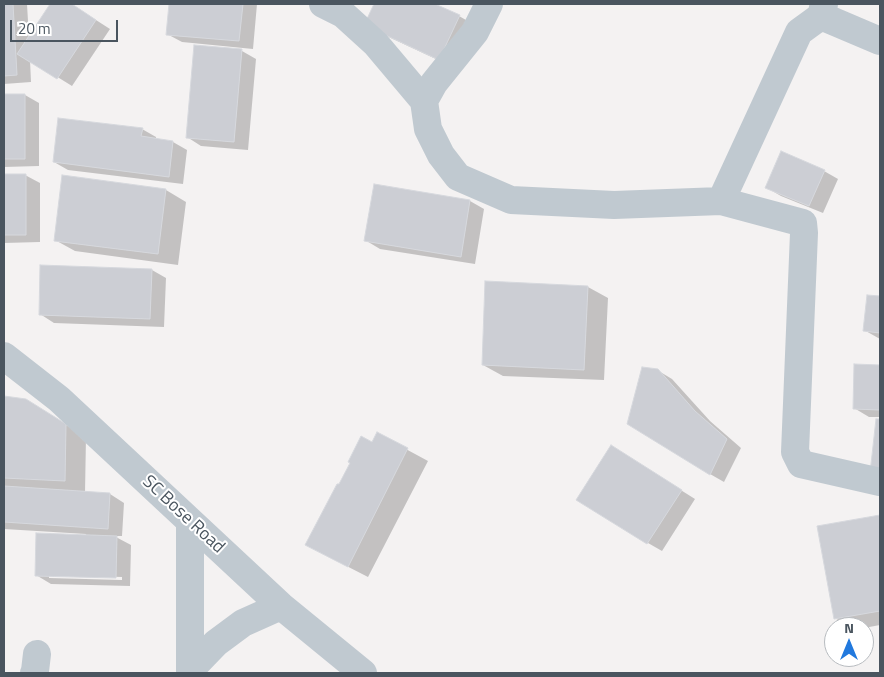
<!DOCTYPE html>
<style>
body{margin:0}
#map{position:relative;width:884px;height:677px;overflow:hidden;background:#f4f2f2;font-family:"Titillium Web",sans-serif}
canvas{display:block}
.frame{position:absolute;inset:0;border:5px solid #4a555f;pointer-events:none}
.north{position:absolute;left:824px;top:617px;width:50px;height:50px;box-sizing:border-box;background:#fff;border:1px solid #b7bbbf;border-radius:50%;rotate:0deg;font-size:14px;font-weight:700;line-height:20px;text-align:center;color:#4a555f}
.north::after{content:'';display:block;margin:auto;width:18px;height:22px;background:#2179de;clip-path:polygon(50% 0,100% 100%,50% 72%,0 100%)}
.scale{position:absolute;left:10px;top:20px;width:108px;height:22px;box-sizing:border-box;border:2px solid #4a555f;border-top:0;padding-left:6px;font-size:15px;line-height:18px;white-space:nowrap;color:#4a555f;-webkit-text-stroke:4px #fff;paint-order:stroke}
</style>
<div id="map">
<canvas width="884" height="677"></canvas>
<div class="frame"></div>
<div class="north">N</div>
<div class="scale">20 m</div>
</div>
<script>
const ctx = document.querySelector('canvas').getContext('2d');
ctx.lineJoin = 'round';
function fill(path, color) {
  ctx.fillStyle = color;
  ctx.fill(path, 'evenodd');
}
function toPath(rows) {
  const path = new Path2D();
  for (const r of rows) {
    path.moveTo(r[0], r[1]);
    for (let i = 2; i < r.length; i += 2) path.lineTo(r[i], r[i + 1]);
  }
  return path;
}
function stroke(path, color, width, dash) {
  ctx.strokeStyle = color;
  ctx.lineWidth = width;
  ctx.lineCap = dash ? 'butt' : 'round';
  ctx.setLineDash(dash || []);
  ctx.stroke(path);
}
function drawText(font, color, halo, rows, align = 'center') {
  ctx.font = font + ' "Titillium Web",sans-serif';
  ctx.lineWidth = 4;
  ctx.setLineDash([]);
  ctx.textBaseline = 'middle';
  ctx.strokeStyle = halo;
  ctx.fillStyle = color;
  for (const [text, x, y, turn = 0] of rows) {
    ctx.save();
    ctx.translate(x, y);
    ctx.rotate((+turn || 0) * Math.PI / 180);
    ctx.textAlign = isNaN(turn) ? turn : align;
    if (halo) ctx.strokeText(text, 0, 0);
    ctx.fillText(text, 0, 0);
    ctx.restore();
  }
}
fill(toPath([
 [4,4,27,4,29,38,51,4,71,4,110,29,72,86,30,60,31,82,4,84],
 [170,4,257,4,253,49,182,42,167,34],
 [375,4,432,4,459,16,473,24,453,67,380,33,366,25],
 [242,51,256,59,248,150,201,146,187,137],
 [4,95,25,95,39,103,39,166,4,167],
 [142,129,156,137,156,140,173,142,187,150,183,184,68,170,54,162],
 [824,171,838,179,823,213,781,196,767,188],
 [4,175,25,175,40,183,40,242,4,243],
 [375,185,470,201,484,209,475,264,380,249,365,240],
 [166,190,186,202,178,265,75,251,55,240],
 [152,270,166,278,164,327,54,323,40,314],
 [486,283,588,287,608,298,604,380,503,376,483,365],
 [868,296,880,298,880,339,864,330],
 [856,365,880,366,880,417,869,417,854,408],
 [657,370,672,379,710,421,741,448,724,482,710,474],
 [4,397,25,400,86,437,85,493,110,494,124,503,122,536,114,536,131,545,130,586,51,584,36,575,85,536,86,534,4,529],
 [49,575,122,577,122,580,49,578],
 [378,434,428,461,368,577,327,556],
 [625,455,695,499,662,551,648,543],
 [879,516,880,625,864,628,864,627,849,627,835,618]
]), '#0003');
const building = toPath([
 [4,4,13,4,17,75,4,76,4,4],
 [50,4,72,4,96,20,57,79,17,54,50,4],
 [169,4,243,4,239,41,166,35,169,4],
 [374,4,435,4,460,15,439,60,364,25,374,4],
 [194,45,242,49,234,142,186,138,194,45],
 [4,94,25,94,25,159,4,159,4,94],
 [58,118,143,128,141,136,173,141,169,177,53,162,58,118],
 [781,151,825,170,809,206,765,188,781,151],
 [4,174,26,174,26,235,4,235,4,174],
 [62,175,166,189,158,254,54,241,62,175],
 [374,184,470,200,461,257,364,241,374,184],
 [40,265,152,269,150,319,39,315,40,265],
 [485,281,588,286,584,370,482,365,485,281],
 [867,295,880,296,880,333,863,331,867,295],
 [854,364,880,365,880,410,853,409,854,364],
 [642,367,658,369,695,411,727,439,710,475,627,424,642,367],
 [4,396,26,399,66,424,65,481,4,478,4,396],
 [876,419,880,419,880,474,870,473,876,419],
 [377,432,408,448,348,567,305,545,337,484,339,484,350,463,348,462,361,436,372,442,377,432],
 [611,445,682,490,647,544,576,500,611,445],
 [4,486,110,493,108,529,4,522,4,486],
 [880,515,880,611,834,619,817,526,880,515],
 [36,533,117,536,116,578,35,576,36,533]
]);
fill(building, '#ccced4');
stroke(building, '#d6d8dd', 1);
stroke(toPath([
 [323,4,343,14,376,44,424,101],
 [489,4,475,32,434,83,424,101,428,129,441,155,458,177,511,200,614,205,721,201,803,223,804,233,795,452,801,464,880,482],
 [821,16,880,41],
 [721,201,799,32,821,16,824,4],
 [4,356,59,399,281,606,363,673],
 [190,670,216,643,243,623,281,606],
 [34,673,35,671,37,654],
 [190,673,190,522]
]), '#c0c9d0', 28);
drawText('18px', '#4a555f', '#fff', [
 ["SC Bose Road",183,515,43]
]);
</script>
